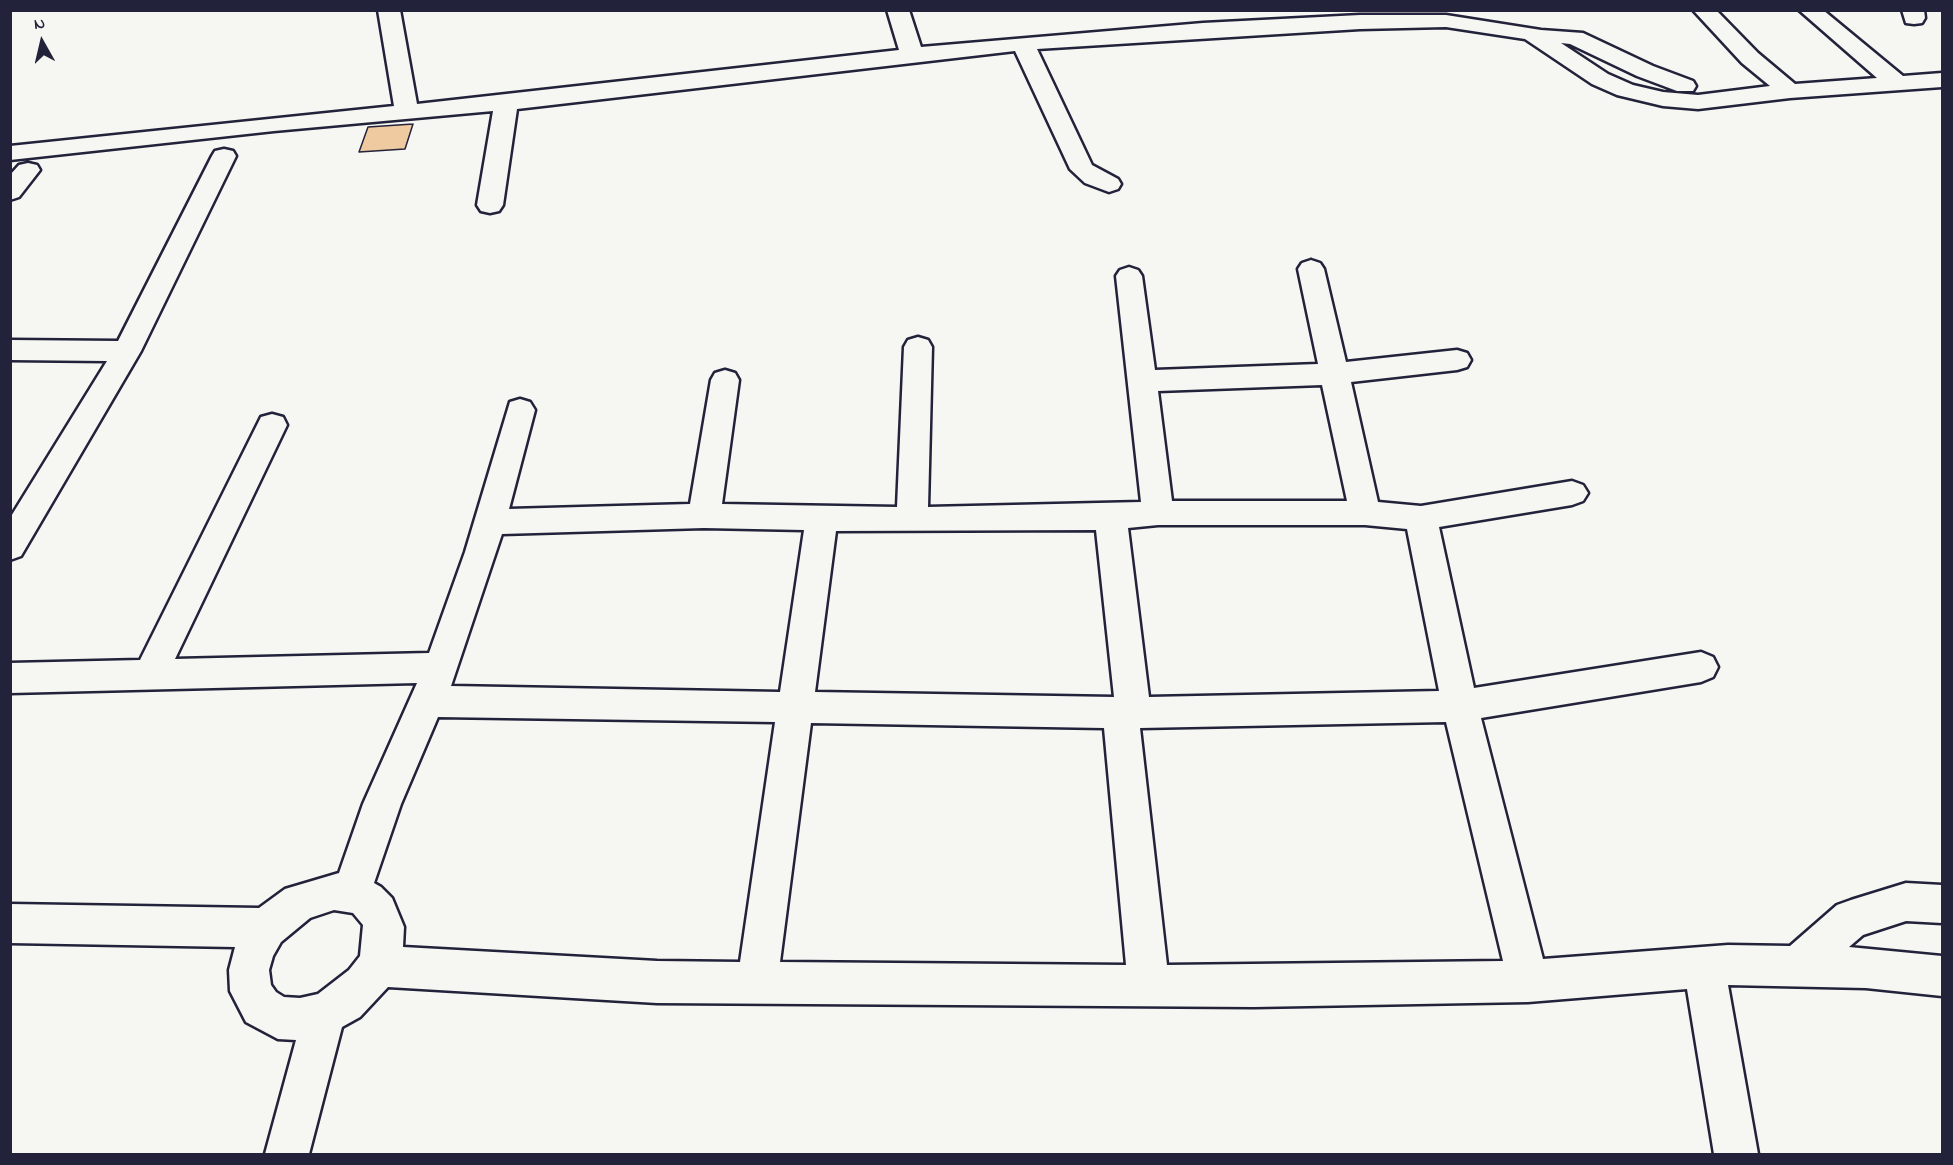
<!DOCTYPE html>
<style>
body{margin:0}
#map{position:relative;width:1953px;height:1165px;overflow:hidden;background:#f6f6f2;font-family:"Indie Flower",sans-serif}
canvas{display:block}
.frame{position:absolute;inset:0;border:12px solid #22223b;pointer-events:none}
.north{position:absolute;left:12px;top:12px;width:60px;height:60px;-webkit-text-stroke:4px #f6f6f2;paint-order:stroke;rotate:352deg;font-size:16px;font-weight:700;line-height:24px;text-align:center;color:#22223b}
.north::after{content:'';display:block;margin:auto;width:21px;height:27px;background:#22223b;clip-path:polygon(50% 0,100% 100%,50% 72%,0 100%)}
</style>
<div id="map">
<canvas width="1953" height="1165"></canvas>
<div class="frame"></div>
<div class="north">N</div>
</div>
<script>
const ctx = document.querySelector('canvas').getContext('2d');
ctx.lineJoin = 'round';
function fill(path, color) {
  ctx.fillStyle = color;
  ctx.fill(path, 'evenodd');
}
function toPath(rows) {
  const path = new Path2D();
  for (const r of rows) {
    path.moveTo(r[0], r[1]);
    for (let i = 2; i < r.length; i += 2) path.lineTo(r[i], r[i + 1]);
  }
  return path;
}
function stroke(path, color, width, dash) {
  ctx.strokeStyle = color;
  ctx.lineWidth = width;
  ctx.lineCap = dash ? 'butt' : 'round';
  ctx.setLineDash(dash || []);
  ctx.stroke(path);
}
const building = toPath([
 [413,124,405,149,359,152,368,127,413,124]
]);
fill(building, '#efc99f');
stroke(building, '#22223b', 1.5);
const street = toPath([
 [378,10,400,10,417,104,899,50,887,10,909,10,921,47,1203,23,1360,15,1446,15,1541,30,1583,33,1653,66,1693,81,1696,86,1693,91,1677,91,1637,76,1570,44,1561,43,1608,74,1633,85,1663,92,1698,95,1770,86,1742,63,1693,10,1716,10,1758,53,1795,84,1877,78,1799,10,1823,10,1903,76,1942,73,1942,87,1790,98,1698,109,1663,106,1617,95,1592,84,1525,39,1446,27,1360,29,1037,49,1092,165,1118,179,1121,184,1118,189,1109,192,1085,183,1070,169,1015,51,517,109,503,205,499,211,490,213,481,211,477,205,493,111,274,131,10,160,10,146,394,106,378,10],
 [1902,10,1924,10,1925,18,1922,23,1914,24,1906,23,1902,10],
 [224,149,233,151,236,156,141,351,21,556,10,560,10,518,107,361,10,360,10,340,118,341,212,156,215,151,224,149],
 [28,163,37,165,40,170,19,197,10,200,10,175,19,165,28,163],
 [1311,260,1320,263,1324,269,1346,362,1457,350,1467,353,1471,360,1467,367,1457,370,1351,382,1378,502,1421,506,1572,481,1583,485,1588,493,1583,501,1572,505,1439,527,1474,688,1701,652,1713,657,1718,667,1713,677,1701,682,1481,718,1543,959,1728,945,1790,946,1837,905,1851,900,1906,883,1942,885,1942,923,1906,921,1863,935,1849,947,1942,956,1942,996,1866,988,1728,985,1758,1154,1714,1154,1687,989,1528,1002,1254,1007,657,1003,388,987,360,1017,342,1027,309,1154,265,1154,296,1040,278,1039,246,1022,230,991,229,970,235,947,10,943,10,904,259,908,285,889,339,873,363,804,417,683,10,693,10,663,140,660,261,417,272,414,283,417,287,425,175,659,429,653,465,552,510,402,520,399,530,402,535,410,509,509,690,504,711,380,715,373,725,370,735,373,739,380,722,504,897,507,904,347,908,340,918,337,928,340,932,347,928,507,1141,502,1116,276,1120,270,1129,267,1138,270,1142,276,1155,370,1318,364,1298,269,1302,263,1311,260],
 [1322,385,1347,501,1172,501,1158,391,1322,385],
 [1158,525,1365,525,1407,529,1439,691,1149,697,1128,528,1158,525],
 [704,528,804,530,780,692,451,686,502,534,704,528],
 [1096,530,1114,697,815,692,836,531,1096,530],
 [438,717,775,722,740,962,657,961,403,947,404,927,392,898,381,887,374,883,401,804,438,717],
 [1446,722,1503,961,1167,965,1140,728,1446,722],
 [811,723,1104,728,1126,965,780,962,811,723],
 [334,910,353,913,363,925,360,956,349,970,318,994,300,998,284,997,276,992,271,985,269,970,273,956,281,942,310,918,334,910]
]);
stroke(street, '#22223b', 5);
fill(street, '#f6f6f2');
</script>
